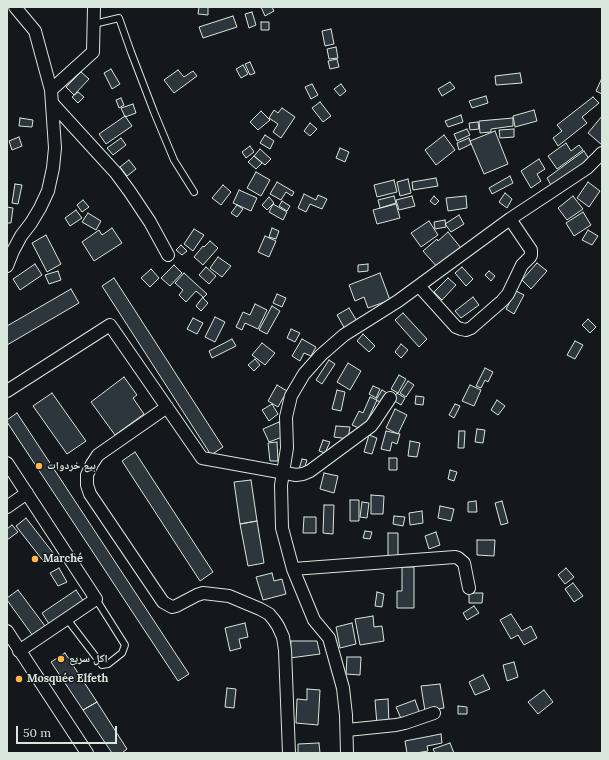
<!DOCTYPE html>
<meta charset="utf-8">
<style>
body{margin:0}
#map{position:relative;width:609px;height:760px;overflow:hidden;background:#14181c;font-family:Lora,serif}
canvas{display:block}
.frame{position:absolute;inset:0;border:8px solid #d8e6dc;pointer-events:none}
.scale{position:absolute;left:16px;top:726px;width:101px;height:18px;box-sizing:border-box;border:2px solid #d8e6dc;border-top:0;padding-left:5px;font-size:12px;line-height:14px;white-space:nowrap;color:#d8e6dc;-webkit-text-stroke:3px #14181c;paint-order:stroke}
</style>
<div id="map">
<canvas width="609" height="760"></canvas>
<div class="frame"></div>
<div class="scale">50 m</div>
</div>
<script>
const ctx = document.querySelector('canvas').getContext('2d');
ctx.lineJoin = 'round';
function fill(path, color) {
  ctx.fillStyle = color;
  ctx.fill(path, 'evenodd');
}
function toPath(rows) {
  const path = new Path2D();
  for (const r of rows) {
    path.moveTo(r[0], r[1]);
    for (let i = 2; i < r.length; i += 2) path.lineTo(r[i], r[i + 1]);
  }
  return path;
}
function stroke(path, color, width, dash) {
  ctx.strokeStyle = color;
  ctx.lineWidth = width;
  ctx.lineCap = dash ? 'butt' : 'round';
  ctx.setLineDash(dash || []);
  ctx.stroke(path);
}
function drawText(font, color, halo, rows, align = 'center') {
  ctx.font = font + ' Lora,"Noto Naskh Arabic",serif';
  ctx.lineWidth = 3;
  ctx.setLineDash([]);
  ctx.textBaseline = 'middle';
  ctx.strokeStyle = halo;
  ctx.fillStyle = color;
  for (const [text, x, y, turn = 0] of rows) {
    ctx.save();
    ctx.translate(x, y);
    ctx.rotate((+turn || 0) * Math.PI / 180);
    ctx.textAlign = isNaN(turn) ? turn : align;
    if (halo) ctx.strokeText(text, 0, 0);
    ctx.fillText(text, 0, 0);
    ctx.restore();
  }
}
const building = toPath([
 [199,7,208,7,208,15,198,14,199,7],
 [261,7,272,7,274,11,265,16,261,7],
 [252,12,256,25,249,28,245,14,252,12],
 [233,16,237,27,203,38,199,27,233,16],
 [261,22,269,22,269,30,261,30,261,22],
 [331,29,334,44,325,46,322,31,331,29],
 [336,47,338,58,329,59,327,49,336,47],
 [337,59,339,67,330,69,328,61,337,59],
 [250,62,255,73,250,75,245,64,250,62],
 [243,65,248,74,241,78,236,69,243,65],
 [111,69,120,84,112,89,104,73,111,69],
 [178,70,184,77,193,71,197,76,174,93,164,80,178,70],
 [81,72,89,79,74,95,66,87,81,72],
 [520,73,522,83,496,85,495,76,520,73],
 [602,78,602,94,596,91,602,78],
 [450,82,455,88,442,96,438,89,450,82],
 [312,84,318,95,311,99,305,87,312,84],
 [341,84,346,91,340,96,334,89,341,84],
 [78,92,84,97,78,103,72,97,78,92],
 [486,96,488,103,472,108,469,101,486,96],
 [593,97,599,103,582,117,587,123,558,146,553,138,562,131,557,125,593,97],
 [121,98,124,105,119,108,116,100,121,98],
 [320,102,331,116,323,122,312,108,320,102],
 [133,104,136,113,125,117,121,108,133,104],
 [282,108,295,117,281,138,273,132,278,124,269,118,274,110,278,113,282,108],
 [534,110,537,121,515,127,513,116,534,110],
 [261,111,270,120,258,130,250,122,261,111],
 [461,115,463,122,448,127,445,121,461,115],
 [125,116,132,126,106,144,99,134,125,116],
 [602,116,602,145,588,133,602,116],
 [20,118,33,120,32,127,19,126,20,118],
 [513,118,513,126,491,129,491,132,480,133,479,121,513,118],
 [478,122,479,129,470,130,469,123,478,122],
 [310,123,317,129,310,136,304,131,310,123],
 [467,129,470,135,457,141,454,134,467,129],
 [514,129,514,137,500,138,499,130,514,129],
 [495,131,508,164,484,174,470,141,495,131],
 [265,135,274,141,270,149,260,143,265,135],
 [444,135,455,150,436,165,425,150,444,135],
 [19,137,22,146,12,150,9,141,19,137],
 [121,138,126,145,113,155,107,148,121,138],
 [469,138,471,144,459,150,457,143,469,138],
 [566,143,571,151,579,145,583,150,557,169,548,156,566,143],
 [250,146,254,152,246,158,242,152,250,146],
 [340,148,349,152,345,162,336,158,340,148],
 [260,149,271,159,265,165,254,156,260,149],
 [584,151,589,159,552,187,547,178,584,151],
 [254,156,262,163,256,169,248,162,254,156],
 [539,159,545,169,537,174,541,181,531,188,521,171,539,159],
 [129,160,136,169,127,176,120,167,129,160],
 [256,172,270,180,261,196,247,188,256,172],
 [510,176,513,183,492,194,489,188,510,176],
 [436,178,438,186,413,190,412,182,436,178],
 [408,179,411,193,400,196,397,182,408,179],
 [394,180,397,192,377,197,374,185,394,180],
 [277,182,294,192,292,196,286,192,281,200,270,194,277,182],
 [588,182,600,191,589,207,577,198,588,182],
 [15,184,22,185,18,204,12,203,15,184],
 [223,185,231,192,221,205,212,198,223,185],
 [239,190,257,198,251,211,233,203,239,190],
 [505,193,512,199,507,208,499,202,505,193],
 [304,194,316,200,318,195,327,199,322,209,310,204,306,212,298,208,304,194],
 [394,196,396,203,380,208,378,200,394,196],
 [412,196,415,206,399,210,396,200,412,196],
 [434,196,439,201,435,205,430,201,434,196],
 [466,196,467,208,448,211,446,198,466,196],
 [573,196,583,209,567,220,558,208,573,196],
 [269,197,274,203,267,210,262,205,269,197],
 [83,200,89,207,82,212,77,205,83,200],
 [282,201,290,206,287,211,279,206,282,201],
 [273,204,287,212,283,220,269,212,273,204],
 [396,204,400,218,377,224,373,210,396,204],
 [237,205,243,209,237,217,231,213,237,205],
 [7,207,13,208,11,223,7,223,7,207],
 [76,210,82,218,70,226,65,218,76,210],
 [583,212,591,225,574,236,566,223,583,212],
 [88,213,101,221,96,230,82,222,88,213],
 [459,215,464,224,451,232,445,224,459,215],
 [445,220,446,227,435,229,434,222,445,220],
 [429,221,438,235,421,247,411,233,429,221],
 [112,228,122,243,94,261,82,242,99,230,102,235,112,228],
 [272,228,279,231,276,239,269,237,272,228],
 [194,229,204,235,193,251,184,244,194,229],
 [588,230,598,236,592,245,582,240,588,230],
 [448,232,461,248,438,268,423,251,437,239,438,241,448,232],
 [46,235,61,264,47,272,32,243,46,235],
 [265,236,276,241,269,257,258,252,265,236],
 [210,241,218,248,203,265,194,257,203,246,204,247,210,241],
 [181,245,187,251,182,255,176,250,181,245],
 [218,257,231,266,222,277,210,268,218,257],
 [537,263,547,271,531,289,522,280,537,263],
 [35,264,42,275,20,290,13,279,35,264],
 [368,264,368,271,358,272,358,265,368,264],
 [174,265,182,273,170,286,161,278,174,265],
 [206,267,216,276,209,284,199,275,206,267],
 [462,267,473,279,466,286,455,273,462,267],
 [151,269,159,278,150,287,141,278,151,269],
 [58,271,61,280,49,284,45,275,58,271],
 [489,271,495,276,491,281,485,275,489,271],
 [184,273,207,294,203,298,208,303,201,311,196,306,203,297,196,291,186,302,179,295,183,290,175,283,184,273],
 [380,273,390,300,368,308,364,297,355,301,349,285,380,273],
 [114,278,223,447,211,455,102,286,114,278],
 [448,278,456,285,442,300,434,292,448,278],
 [71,289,79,303,7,345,7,326,71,289],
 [516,291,524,295,514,314,506,309,516,291],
 [277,294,286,298,282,307,273,303,277,294],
 [473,297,479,305,461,318,455,311,473,297],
 [255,304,267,310,258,329,245,323,242,330,236,327,243,312,250,315,255,304],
 [272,306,280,311,267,334,259,330,272,306],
 [349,308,358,323,346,331,337,315,349,308],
 [403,313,427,339,419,347,395,320,403,313],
 [215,317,225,322,215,342,205,337,215,317],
 [193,318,203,323,197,334,187,329,193,318],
 [588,319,596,327,590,333,582,325,588,319],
 [291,329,300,333,295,342,287,338,291,329],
 [363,334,375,346,369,352,357,341,363,334],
 [232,339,236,346,212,358,209,351,232,339],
 [302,339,316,347,311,356,304,353,300,361,292,356,302,339],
 [575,341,583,345,575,359,567,355,575,341],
 [262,343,275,353,265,365,252,355,262,343],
 [401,344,408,350,401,358,395,352,401,344],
 [255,359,260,365,254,371,248,365,255,359],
 [329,360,335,364,322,384,316,380,329,360],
 [348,363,361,371,350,390,337,382,348,363],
 [485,368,493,372,488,382,485,380,481,388,476,386,485,368],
 [399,375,406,379,398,393,391,389,399,375],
 [124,377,137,395,133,398,144,414,115,435,91,402,124,377],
 [408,381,414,385,406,397,400,393,408,381],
 [277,385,287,391,278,407,268,401,277,385],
 [470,385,481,390,474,406,462,401,470,385],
 [373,386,380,389,376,398,369,394,373,386],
 [337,390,345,392,341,411,332,409,337,390],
 [382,390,389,394,384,404,376,400,382,390],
 [52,393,86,441,67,454,33,406,52,393],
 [397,393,405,398,401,405,393,400,397,393],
 [416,396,424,397,423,405,415,404,416,396],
 [370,397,377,400,363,430,352,425,359,411,363,413,370,397],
 [497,400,505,406,498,415,491,410,497,400],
 [272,404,278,414,269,421,262,410,272,404],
 [455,404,460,406,454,418,449,415,455,404],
 [395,409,407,415,398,434,386,428,395,409],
 [17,413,189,674,178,681,7,422,7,420,17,413],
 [279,422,285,436,269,442,263,429,279,422],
 [336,426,350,427,348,439,334,437,336,426],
 [477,429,485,430,483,443,475,442,477,429],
 [386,431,400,434,397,444,392,442,390,451,381,449,386,431],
 [459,431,465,431,464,448,458,448,459,431],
 [369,435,377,438,372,454,364,452,369,435],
 [323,440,330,442,325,453,319,451,323,440],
 [410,441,420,443,417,457,408,456,410,441],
 [277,442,278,461,270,461,268,443,277,442],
 [135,452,213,572,200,581,122,461,135,452],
 [389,458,397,458,397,470,389,470,389,458],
 [302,459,307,460,304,470,299,469,302,459],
 [450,470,457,472,454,481,448,479,450,470],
 [324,473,338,476,334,493,320,489,324,473],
 [251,480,257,521,240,524,234,482,251,480],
 [371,495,384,496,383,514,371,514,371,495],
 [350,500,359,500,359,521,350,521,350,500],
 [476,501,477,512,468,512,468,502,476,501],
 [502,501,508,523,501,525,495,503,502,501],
 [362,502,369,503,367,518,360,517,362,502],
 [324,505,334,505,333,534,323,533,324,505],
 [440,506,454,509,451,521,438,518,440,506],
 [422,511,423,523,410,525,409,513,422,511],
 [394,516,405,517,403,526,393,524,394,516],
 [304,517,316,517,316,533,303,533,304,517],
 [26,518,54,554,44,562,16,526,26,518],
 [257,521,264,563,248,566,240,524,257,521],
 [12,525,18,532,7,540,7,529,12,525],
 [365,531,372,532,370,539,363,538,365,531],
 [436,532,440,545,429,549,425,536,436,532],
 [388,533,398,533,398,559,388,559,388,533],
 [477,540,495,540,494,556,477,555,477,540],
 [402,567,414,567,414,608,397,608,397,591,402,591,402,567],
 [59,568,67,582,58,586,50,573,59,568],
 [566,568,574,577,565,584,558,575,566,568],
 [272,573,274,581,282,579,286,594,263,600,256,577,272,573],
 [573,583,583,596,574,602,565,589,573,583],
 [18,590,45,626,33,636,7,600,7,598,18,590],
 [76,590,84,602,49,624,42,613,76,590],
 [377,592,384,594,382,607,375,606,377,592],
 [469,593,483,593,482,603,469,603,469,593],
 [474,606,479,613,467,620,463,613,474,606],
 [511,614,522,631,531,626,537,638,524,645,518,635,511,639,500,620,511,614],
 [373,616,374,627,382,626,384,641,360,645,355,619,373,616],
 [245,623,248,637,239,639,241,648,230,651,225,628,245,623],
 [352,623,356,644,340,648,336,627,352,623],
 [291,641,317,641,320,654,290,658,291,641],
 [65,653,97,702,83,710,51,662,65,653],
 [347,657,361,657,360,675,346,674,347,657],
 [514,662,518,677,507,681,503,665,514,662],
 [483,675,490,689,475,695,469,682,483,675],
 [440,684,444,708,425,711,421,686,440,684],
 [227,688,236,689,234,708,225,707,227,688],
 [307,689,320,690,318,725,296,723,297,699,307,700,307,689],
 [544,690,553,702,538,714,528,702,544,690],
 [388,699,389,724,377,725,375,700,388,699],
 [415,700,420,714,402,721,396,707,415,700],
 [97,702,127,749,122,753,112,753,83,710,97,702],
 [458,706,467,707,467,714,458,714,458,706],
 [441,734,442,743,427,746,428,751,416,753,407,753,405,741,441,734],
 [319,743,320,753,298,753,298,744,319,743],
 [450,743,454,753,435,753,433,749,450,743]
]);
fill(building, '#2c363c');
stroke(building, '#d8e6dc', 1);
const service = toPath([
 [94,24,119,18,131,52,154,112,174,160,194,192],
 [67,619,102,665,108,664,122,653,125,645,96,599]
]);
const minor = toPath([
 [51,90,93,52,94,7],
 [52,103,116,173,130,192,150,222,168,255],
 [7,266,13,251,21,236,31,223,40,208,48,191,53,168,55,148,51,90,35,31,15,7],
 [419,286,456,327,461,329,466,330,471,328,502,301,508,294,522,265,530,257,531,255,531,250,510,219],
 [7,391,110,325,202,458,296,475,303,474,310,471,371,426,374,422,390,398],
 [167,407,98,455,92,464,87,475,87,485,90,494,163,602,172,607,176,606,197,595,203,593,229,596,260,609,269,614,274,620,278,626,283,637,285,650,289,753],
 [7,463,96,599,19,651],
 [7,507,27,493],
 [293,569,455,557,458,558,464,563,469,588],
 [7,631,87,753],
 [347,730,396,725,405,723,434,713],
 [347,753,346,715,343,688,329,638,314,620,293,569,282,528,281,485,287,448,286,417,291,396,304,374,321,355,344,335,398,301,510,219,563,184,587,168,602,153]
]);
stroke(service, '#d8e6dc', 8);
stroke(minor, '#d8e6dc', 14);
stroke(service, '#14181c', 6);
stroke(minor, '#14181c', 12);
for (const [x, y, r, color] of [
 [39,466,4,"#ffb74d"],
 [35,559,4,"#ffb74d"],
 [61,659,4,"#ffb74d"],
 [19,679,4,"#ffb74d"]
]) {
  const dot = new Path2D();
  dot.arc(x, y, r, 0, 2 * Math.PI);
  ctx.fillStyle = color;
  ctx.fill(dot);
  stroke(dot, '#14181c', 1.5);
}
drawText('bold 11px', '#d8e6dc', '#14181c', [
 ["بيع خردوات",47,466],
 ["Marché",43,559],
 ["اكل سريع",69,659],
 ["Mosquée Elfeth",27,679]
], 'left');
</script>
